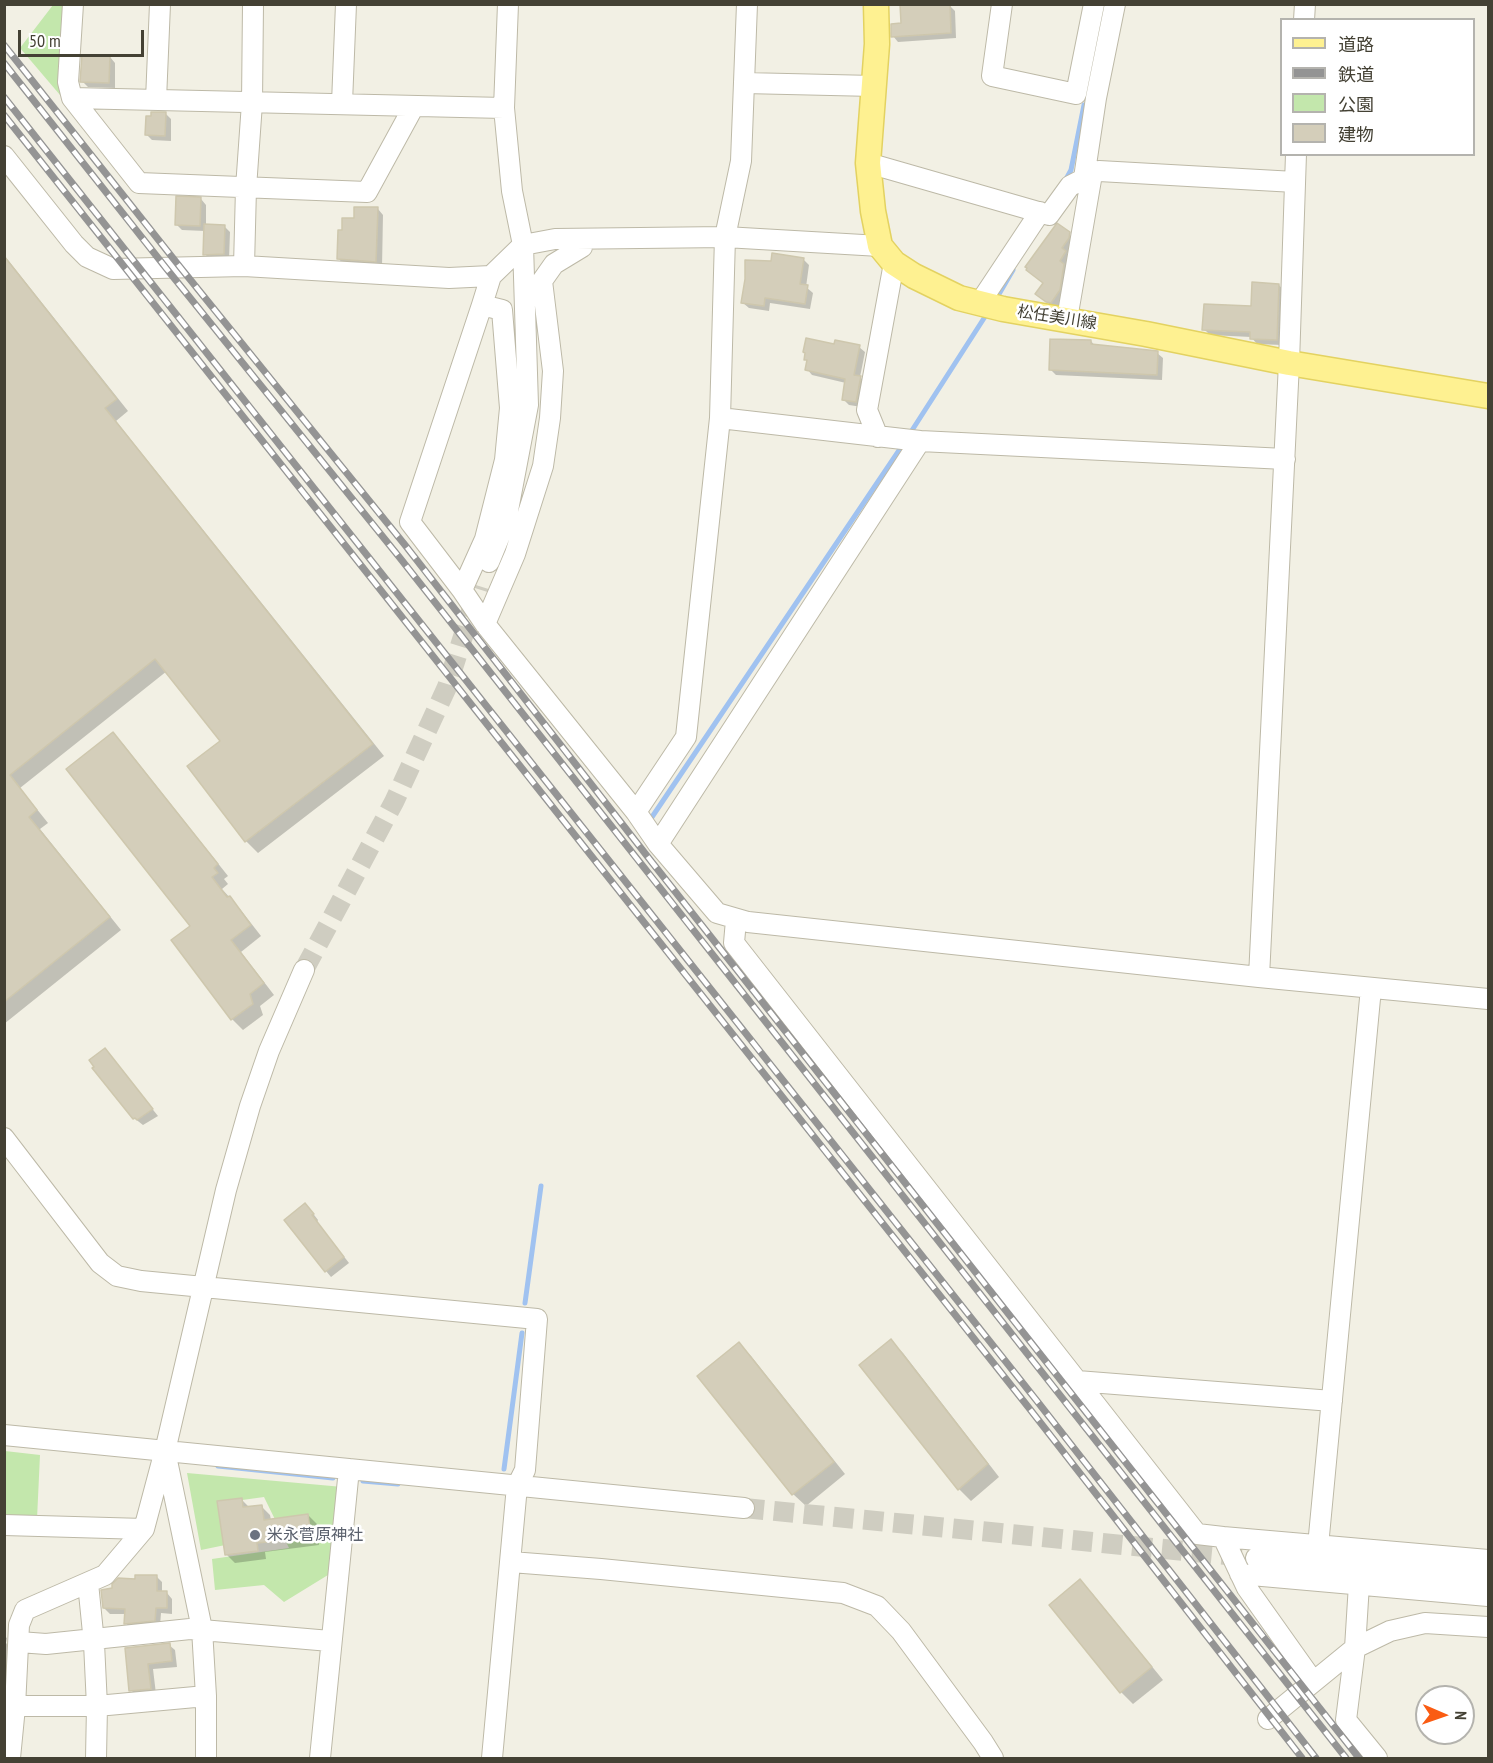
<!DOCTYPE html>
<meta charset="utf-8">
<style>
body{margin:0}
#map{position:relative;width:1493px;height:1763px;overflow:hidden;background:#f2f0e4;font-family:"PT Sans Narrow","Noto Sans JP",sans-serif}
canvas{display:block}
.frame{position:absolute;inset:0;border:6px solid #444134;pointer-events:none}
.legend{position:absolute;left:1280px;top:18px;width:195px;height:138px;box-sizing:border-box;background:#fff;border:2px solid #b4b3ae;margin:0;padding:8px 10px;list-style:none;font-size:18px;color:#444134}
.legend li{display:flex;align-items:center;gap:12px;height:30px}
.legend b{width:30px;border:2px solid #b4b3ae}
.north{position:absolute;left:1415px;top:1685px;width:60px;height:60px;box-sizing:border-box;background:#fff;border:2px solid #b4b3ae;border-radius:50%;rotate:92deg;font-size:16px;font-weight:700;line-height:24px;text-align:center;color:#444134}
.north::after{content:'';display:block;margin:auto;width:21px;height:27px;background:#fa5c13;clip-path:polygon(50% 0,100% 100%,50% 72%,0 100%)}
.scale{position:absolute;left:18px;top:30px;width:126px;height:27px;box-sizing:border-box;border:3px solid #444134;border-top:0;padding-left:8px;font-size:18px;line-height:21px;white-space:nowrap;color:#444134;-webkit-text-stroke:4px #fff;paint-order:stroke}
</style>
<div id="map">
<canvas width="1493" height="1763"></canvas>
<div class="frame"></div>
<ul class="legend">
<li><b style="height:8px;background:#fef191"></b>道路</li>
<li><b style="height:8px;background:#949494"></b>鉄道</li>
<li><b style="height:16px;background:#c3e7ac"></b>公園</li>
<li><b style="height:16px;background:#d4ceba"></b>建物</li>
</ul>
<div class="north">N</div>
<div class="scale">50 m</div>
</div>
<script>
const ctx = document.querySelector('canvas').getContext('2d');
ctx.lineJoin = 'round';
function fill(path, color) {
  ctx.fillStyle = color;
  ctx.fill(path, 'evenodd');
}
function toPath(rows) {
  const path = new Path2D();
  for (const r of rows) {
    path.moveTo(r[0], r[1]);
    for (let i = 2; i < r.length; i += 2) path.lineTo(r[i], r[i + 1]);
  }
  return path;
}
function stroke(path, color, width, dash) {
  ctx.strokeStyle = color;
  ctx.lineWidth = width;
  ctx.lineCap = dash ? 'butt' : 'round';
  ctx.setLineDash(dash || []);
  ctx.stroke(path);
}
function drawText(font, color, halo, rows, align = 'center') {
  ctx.font = font + ' "PT Sans Narrow","Noto Sans JP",sans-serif';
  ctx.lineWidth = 5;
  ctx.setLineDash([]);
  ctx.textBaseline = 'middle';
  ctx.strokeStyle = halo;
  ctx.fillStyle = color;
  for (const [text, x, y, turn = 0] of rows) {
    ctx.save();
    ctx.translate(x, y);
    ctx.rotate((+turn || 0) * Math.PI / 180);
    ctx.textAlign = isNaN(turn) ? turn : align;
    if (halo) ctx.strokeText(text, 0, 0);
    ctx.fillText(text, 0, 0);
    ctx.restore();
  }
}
fill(toPath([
 [53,5,64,5,60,95,20,48],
 [5,1451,40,1455,37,1519,5,1518],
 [187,1473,354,1488,341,1567,284,1602,264,1585,215,1590,212,1559,289,1548,264,1497,235,1501,235,1543,201,1550]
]), '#c3e7ac');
fill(toPath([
 [949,5,955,11,956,38,898,42,893,36,902,25],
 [110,57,115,63,115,88,88,87,82,81],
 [166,114,171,119,171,141,152,140,146,134,152,118],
 [201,199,206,205,206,226,224,226,230,232,229,260,210,260,205,254,205,231,182,230,177,225],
 [378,209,383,215,382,267,344,265,339,259,343,232,355,220],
 [1069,234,1075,240,1067,254,1071,259,1065,267,1069,271,1065,296,1057,308,1053,307,1043,299,1044,284,1028,270],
 [4,255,128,411,116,421,384,756,258,853,246,841,189,766,222,741,167,671,20,788,48,823,40,829,121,930,4,1024],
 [803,259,809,265,806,287,813,293,810,309,770,303,769,311,749,308,743,303,772,262],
 [1279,285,1284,291,1282,345,1257,344,1251,337,1210,335,1204,329,1253,307],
 [1091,341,1095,346,1157,353,1163,358,1162,380,1056,375,1050,369],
 [835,346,859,347,865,352,860,377,866,383,862,407,849,405,844,400,846,383,812,375,807,369,808,362,805,359],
 [113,734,124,745,228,876,224,879,228,884,222,889,240,909,261,936,241,952,274,995,260,1006,263,1015,243,1030,232,1019,173,940,192,926],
 [110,1056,158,1116,143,1125,134,1118],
 [311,1211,318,1220,317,1222,349,1263,331,1277,326,1271],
 [891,1341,903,1353,999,1477,971,1501,959,1489,861,1365],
 [739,1344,751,1356,845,1474,806,1506,793,1494,699,1376],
 [241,1499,250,1508,261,1506,270,1515,271,1520,308,1515,317,1524,319,1545,265,1552,266,1559,235,1563,226,1554],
 [157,1577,162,1582,162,1593,167,1593,172,1599,172,1614,161,1613,160,1626,131,1629,126,1623,126,1614,110,1614,104,1608,137,1580],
 [1080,1581,1092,1593,1163,1680,1133,1704,1121,1692,1051,1606],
 [4,1636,7,1638,6,1643,11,1648,10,1680,4,1680],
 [169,1645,175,1650,177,1667,153,1669,156,1694,137,1696,131,1690,126,1649]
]), '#0003');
stroke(toPath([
 [1089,81,1095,47],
 [1065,181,1071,170,1084,105],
 [995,301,1013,270],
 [909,435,988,312],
 [650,820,904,443],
 [525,1303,541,1186],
 [218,1466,333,1478],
 [504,1469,522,1333],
 [363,1481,398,1484]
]), '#a0c2f0', 5);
const building = toPath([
 [900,4,950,4,951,33,891,37,891,24,901,23,900,4],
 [82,55,110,55,109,83,80,82,82,55],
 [151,112,166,112,165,136,145,135,146,116,151,116,151,112],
 [176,196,201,197,200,226,175,225,176,196],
 [354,207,378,207,376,262,337,259,338,230,342,230,342,218,354,218,354,207],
 [1057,223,1070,232,1069,238,1062,248,1066,251,1060,261,1064,264,1060,290,1051,303,1046,302,1035,294,1043,283,1026,270,1027,268,1025,267,1057,223],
 [204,224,225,225,224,254,203,255,204,224],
 [772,253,804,258,800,284,808,285,805,304,765,298,764,306,741,303,745,279,745,260,771,261,772,253],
 [4,256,117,399,105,408,373,744,245,842,187,766,220,741,155,659,10,775,37,810,29,817,110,917,4,1002,4,256],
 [1252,282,1279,284,1277,340,1250,339,1250,332,1202,330,1204,304,1251,306,1252,282],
 [806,338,834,344,835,340,860,345,854,375,861,376,856,402,842,400,845,379,805,370,807,360,804,360,805,353,803,352,806,338],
 [1050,339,1091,340,1091,344,1158,351,1157,375,1049,370,1050,339],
 [113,732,218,864,214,868,218,873,212,877,227,897,230,896,251,925,231,940,264,983,250,994,253,1004,231,1020,171,940,190,926,66,769,113,732],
 [105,1048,153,1109,137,1120,135,1118,133,1119,92,1068,94,1067,89,1060,105,1048],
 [305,1203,314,1214,312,1215,344,1257,325,1272,284,1220,305,1203],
 [891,1339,988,1464,958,1490,859,1365,891,1339],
 [739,1342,834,1462,792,1495,697,1376,739,1342],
 [242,1498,243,1507,262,1505,264,1520,308,1514,311,1537,257,1543,258,1551,225,1555,217,1501,242,1498],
 [135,1575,157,1575,157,1591,167,1591,167,1608,156,1608,155,1621,124,1624,125,1609,103,1608,101,1590,112,1588,112,1584,118,1578,135,1579,135,1575],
 [1080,1579,1152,1667,1120,1693,1049,1605,1080,1579],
 [170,1643,172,1661,148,1664,151,1689,129,1691,125,1648,170,1643]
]);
fill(building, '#d4ceba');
stroke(building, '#cec7ad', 1.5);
stroke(toPath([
 [304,970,394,802,447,687,479,586],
 [744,1508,1256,1558]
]), '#cfcdc1', 20, [20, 10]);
const minor = toPath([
 [73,4,68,82,72,98,139,183,367,192,414,106],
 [1002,4,992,76,1076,94,1094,4],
 [1304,20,1305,4],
 [744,83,874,86],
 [72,98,504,108],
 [156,100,160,4],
 [342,103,346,4],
 [4,156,74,244,87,257,113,269,244,266,449,278,491,276],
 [868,163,1049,215,1070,186,1099,171,1295,182],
 [1084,178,1096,98,1115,4],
 [244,266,246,188,252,103,253,4],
 [979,304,1040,212],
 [482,305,502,310,510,408,505,460,485,539,462,590,410,522,482,305,491,276,523,245,555,239,725,237,880,246],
 [1067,319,1092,174],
 [720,418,920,441],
 [878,437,867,410,894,263],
 [489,562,506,521,528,405,523,245,512,191,504,108,508,4],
 [462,590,485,624,636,812,658,844,717,913,748,922,1259,977,1488,999],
 [485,624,515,554,543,466,550,418,553,371,542,281,554,264,582,247,583,239],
 [636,812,686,737,720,418,725,237,741,161,747,4],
 [658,844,920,441,1285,459],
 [736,920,734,943,1197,1534,1223,1537],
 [1259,977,1289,363,1296,154],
 [4,1138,100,1263,117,1276,141,1281,537,1319,525,1470,517,1486,492,1758],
 [1077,1381,1332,1401],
 [4,1435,744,1508],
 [4,1525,144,1529],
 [1318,1546,1371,988],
 [1256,1558,1488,1579],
 [511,1562,601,1569,843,1593,877,1606,901,1631,983,1742,993,1758],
 [1240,1574,1488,1596],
 [88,1583,94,1643,97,1706,96,1758],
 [1359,1584,1355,1648,1346,1720,1377,1758],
 [19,1642,46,1644,190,1629,330,1641],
 [1313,1681,1247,1588,1223,1537,1488,1560],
 [4,1706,97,1706,206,1696],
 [1268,1719,1355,1648,1390,1631,1425,1623,1488,1627],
 [10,1758,15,1707,19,1625,25,1610,105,1575,144,1529,164,1454],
 [206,1758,206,1696,202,1629,165,1451,226,1190,250,1106,269,1051,304,970],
 [320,1758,349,1469]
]);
const major = toPath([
 [876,4,877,44,868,163,873,211,880,246,894,263,914,276,959,298,1003,309,1146,334,1289,363,1488,396]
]);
stroke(minor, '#bdb9a7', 22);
stroke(major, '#e3d261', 27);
stroke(minor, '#fff', 20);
stroke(major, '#fef191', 24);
const rail = toPath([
 [4,45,180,267,405,545,651,861,1359,1758],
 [4,63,166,268,400,558,1346,1758],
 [4,97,1037,1401,1316,1758],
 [4,115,1029,1408,1302,1758]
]);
stroke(rail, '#949494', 7);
stroke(rail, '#fff', 4.5, [14]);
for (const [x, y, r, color] of [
 [255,1535,6,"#6b7280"]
]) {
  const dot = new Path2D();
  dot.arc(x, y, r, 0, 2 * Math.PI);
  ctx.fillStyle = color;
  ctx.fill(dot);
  stroke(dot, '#fff', 2);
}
drawText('16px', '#444134', '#fff', [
 ["松任美川線",1057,318,9]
]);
drawText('16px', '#5b616d', '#fff', [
 ["米永菅原神社",267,1535]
], 'left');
</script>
